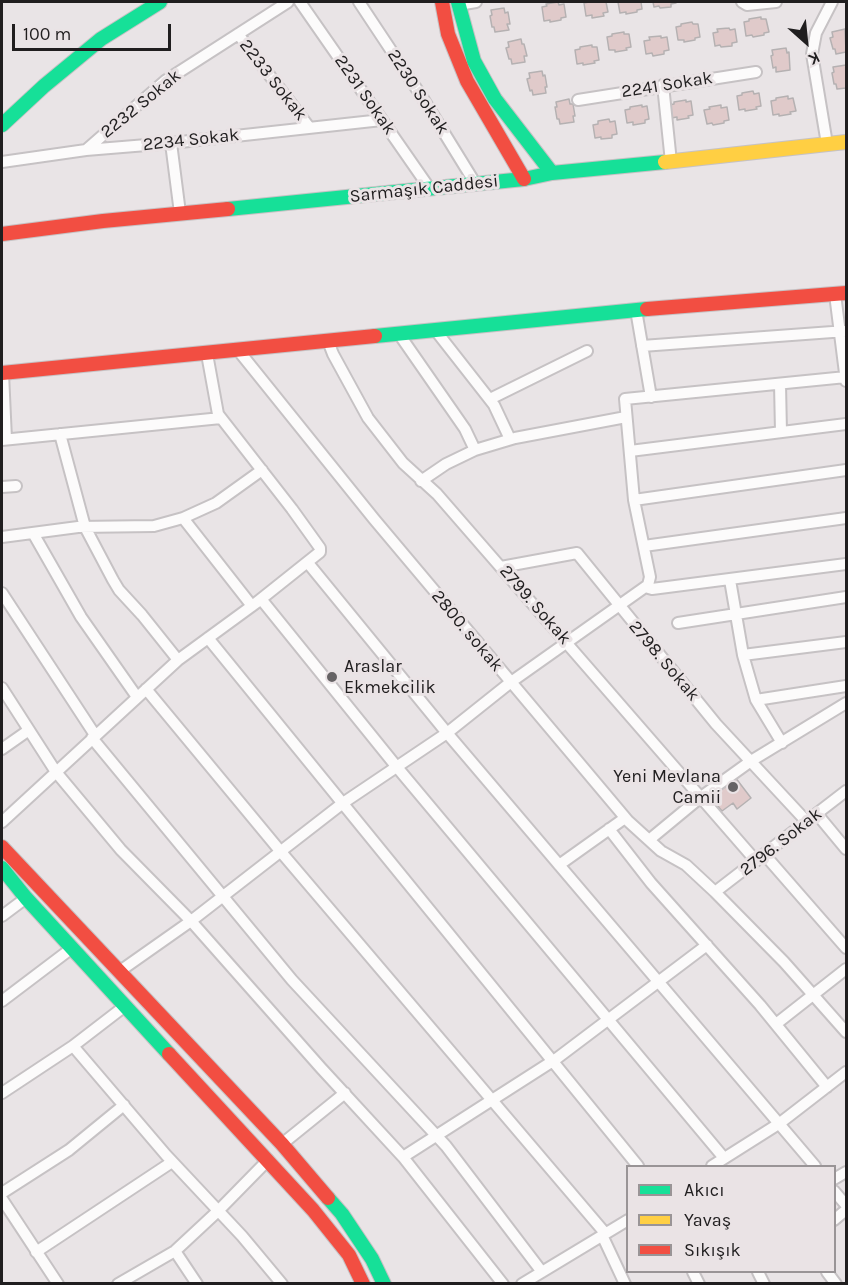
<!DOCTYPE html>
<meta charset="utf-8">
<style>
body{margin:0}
#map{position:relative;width:848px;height:1285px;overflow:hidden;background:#e9e4e6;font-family:Karla,sans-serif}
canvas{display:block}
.frame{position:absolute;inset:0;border:3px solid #201e1f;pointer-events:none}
.legend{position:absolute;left:626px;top:1165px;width:210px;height:108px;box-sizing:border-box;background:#eae3e5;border:2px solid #999496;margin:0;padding:8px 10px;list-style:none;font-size:18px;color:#201e1f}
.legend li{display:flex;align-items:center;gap:12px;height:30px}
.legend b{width:30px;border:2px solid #999496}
.north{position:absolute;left:776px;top:12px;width:60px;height:60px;-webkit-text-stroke:4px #eae3e5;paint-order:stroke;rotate:153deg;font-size:16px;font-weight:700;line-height:24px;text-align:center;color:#201e1f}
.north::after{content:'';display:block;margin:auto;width:21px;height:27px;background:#201e1f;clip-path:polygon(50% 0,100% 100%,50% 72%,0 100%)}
.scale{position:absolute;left:12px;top:24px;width:159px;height:27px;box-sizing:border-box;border:3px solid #201e1f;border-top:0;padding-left:8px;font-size:18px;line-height:21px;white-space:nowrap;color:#201e1f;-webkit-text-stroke:4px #eae3e5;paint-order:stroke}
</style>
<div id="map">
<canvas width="848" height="1285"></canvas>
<div class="frame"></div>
<ul class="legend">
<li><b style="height:8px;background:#16e098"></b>Akıcı</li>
<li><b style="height:8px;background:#ffcf43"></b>Yavaş</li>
<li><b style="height:8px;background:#f24e42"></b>Sıkışık</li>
</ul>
<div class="north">K</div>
<div class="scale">100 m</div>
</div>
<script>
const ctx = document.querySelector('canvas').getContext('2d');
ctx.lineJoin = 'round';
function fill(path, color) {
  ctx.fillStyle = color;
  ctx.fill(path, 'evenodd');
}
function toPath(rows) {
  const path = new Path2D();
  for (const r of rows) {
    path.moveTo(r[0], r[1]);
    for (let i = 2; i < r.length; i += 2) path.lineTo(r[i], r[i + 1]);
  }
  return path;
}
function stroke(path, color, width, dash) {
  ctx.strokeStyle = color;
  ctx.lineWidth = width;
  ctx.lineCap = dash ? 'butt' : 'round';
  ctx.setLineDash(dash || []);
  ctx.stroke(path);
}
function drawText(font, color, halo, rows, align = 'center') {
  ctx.font = font + ' Karla,sans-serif';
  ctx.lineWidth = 6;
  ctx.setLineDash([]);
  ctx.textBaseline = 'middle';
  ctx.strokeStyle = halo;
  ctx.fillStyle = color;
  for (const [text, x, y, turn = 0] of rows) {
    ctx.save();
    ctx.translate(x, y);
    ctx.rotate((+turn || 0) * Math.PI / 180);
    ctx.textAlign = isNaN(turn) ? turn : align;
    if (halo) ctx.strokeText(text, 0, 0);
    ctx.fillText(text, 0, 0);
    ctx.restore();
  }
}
const building = toPath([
 [558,2,559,5,564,4,566,17,561,18,561,20,550,22,550,20,544,21,542,7,547,6,546,4,558,2],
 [589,2,606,2,608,12,603,13,604,16,592,18,592,15,586,16,584,3,589,2],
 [618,2,641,2,642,9,637,10,637,12,626,14,626,12,620,13,618,2],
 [653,2,675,2,676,3,671,4,671,7,660,8,659,6,654,7,653,2],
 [504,8,505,13,508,12,510,24,507,24,509,30,495,32,494,27,492,27,490,16,492,15,491,10,504,8],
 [761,17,761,19,766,19,769,32,764,33,764,35,753,37,752,35,746,36,744,22,749,21,749,19,761,17],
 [692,22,693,24,698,24,700,37,695,38,695,40,684,42,684,40,678,40,676,27,681,26,681,24,692,22],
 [729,28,730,30,735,29,737,42,732,43,732,46,721,47,720,45,715,46,713,33,718,32,717,29,729,28],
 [845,29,846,52,836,54,835,49,833,49,830,38,833,37,832,32,845,29],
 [624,32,624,34,629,34,631,47,626,48,627,50,615,52,615,50,609,50,607,37,612,36,612,34,624,32],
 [661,36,661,38,667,37,669,50,664,51,664,54,653,56,652,53,646,54,644,41,650,40,649,37,661,36],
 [521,39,522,44,524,44,527,56,524,56,525,62,512,64,511,59,509,59,506,48,509,47,508,42,521,39],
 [592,45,592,47,597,47,599,60,594,61,595,63,583,65,583,63,577,64,575,50,580,49,580,47,592,45],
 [786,48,787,53,789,52,790,70,776,72,776,67,773,68,771,56,773,55,772,50,786,48],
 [846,65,846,88,837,89,836,84,834,84,832,73,834,72,833,67,846,65],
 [542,71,543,76,545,75,547,87,545,87,546,93,533,95,532,90,530,91,527,79,530,78,529,73,542,71],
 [753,91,754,94,759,93,761,106,756,107,757,109,745,111,745,109,739,110,737,96,742,95,742,93,753,91],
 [788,96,788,99,793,98,796,111,790,112,791,114,779,116,779,114,773,115,771,101,776,100,776,98,788,96],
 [569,99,570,104,573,104,575,116,573,116,574,122,560,124,559,119,557,119,555,107,557,107,556,102,569,99],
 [686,100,686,102,691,101,693,115,688,116,689,118,677,120,677,117,671,118,669,105,674,104,674,102,686,100],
 [642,105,642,107,647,106,649,119,645,120,645,123,633,125,633,122,627,123,625,110,630,109,630,107,642,105],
 [721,105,721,108,727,107,729,120,724,121,724,123,713,125,712,123,707,124,704,110,710,109,709,107,721,105],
 [609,119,610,122,615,121,617,134,612,135,612,138,601,139,601,137,595,138,593,125,598,124,598,121,609,119],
 [735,777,751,798,737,809,733,803,722,811,710,797,735,777]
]);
fill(building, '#e0caca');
stroke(building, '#b5b1b2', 1.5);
const street = toPath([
 [300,2,430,189],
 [359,2,422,97,475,183],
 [742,2,747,5,776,2],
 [458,5,476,2],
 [238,34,309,127],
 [663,85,671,162],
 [578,100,756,72],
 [171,143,180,213],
 [827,144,812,54,816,33,832,2],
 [86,150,165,81,288,2],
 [2,162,86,150,171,143,382,120],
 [835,294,846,381],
 [636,310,651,397],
 [436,331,494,405,510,439],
 [399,334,465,429,475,450],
 [328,341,333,354,368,418,403,463,437,494,756,861],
 [642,346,846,331],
 [238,350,374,519,628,821,661,851,686,865,715,892,784,962,846,1032],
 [3,373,6,439],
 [780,384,781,432],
 [490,399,587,351],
 [60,434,85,527,113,580,119,590,142,615,178,660],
 [2,440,221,418],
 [630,451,846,424],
 [421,481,446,464,475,450,515,438,626,417],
 [2,487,16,486],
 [634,500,846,470],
 [183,518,252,606],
 [33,533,81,617,137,697],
 [2,537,78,527,154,526,183,518,216,503,262,470],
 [644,546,846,518],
 [308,563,447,733,815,1166],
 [501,567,577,553,716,724,807,822],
 [730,580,743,655,756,700,782,743],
 [645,587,652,589,846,564],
 [2,593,95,735],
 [261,599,396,766,724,1158],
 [678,623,846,597],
 [208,638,638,1166],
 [743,655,846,642],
 [2,688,56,772,121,850,191,921,321,1068,403,1157,503,1284],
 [146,689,281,852,605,1233],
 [756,700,846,686],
 [92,738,292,980,446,1146,542,1272],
 [2,749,29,730],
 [817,814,846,849],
 [2,822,178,660,256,603,320,552,320,548,292,509,218,414,207,354],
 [609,829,651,883,760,1005,827,1087],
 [649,840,701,797,751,761,846,703],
 [764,854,846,948],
 [559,865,625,818],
 [715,892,846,791],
 [2,916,26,898],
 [120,971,191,921,343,803,447,733,511,682,648,585,650,577,634,500,625,399,846,377],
 [2,1001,72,948],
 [776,1024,846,969],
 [73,1046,166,1155,242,1236,282,1284],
 [2,1093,73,1046,125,1006],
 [282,1144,345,1093],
 [403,1157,556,1059,707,945],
 [712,1166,780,1123,846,1072],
 [834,1179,846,1172],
 [834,1191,846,1205],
 [2,1193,69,1150,124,1105],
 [2,1199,58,1284],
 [834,1220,846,1210],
 [602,1235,625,1284],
 [175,1251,197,1284],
 [36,1252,172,1162],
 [693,1272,699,1284],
 [758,1272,764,1284],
 [827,1272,836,1284],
 [118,1284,175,1251,218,1211,268,1160],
 [522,1284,628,1220]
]);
const fast = toPath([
 [458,2,474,61,495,99,552,173],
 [2,125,44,86,101,39,160,2],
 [228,209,524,179,552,173,665,162],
 [375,336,647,309],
 [2,868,26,898,169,1054],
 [328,1198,342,1214,372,1259,384,1284]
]);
const slow = toPath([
 [665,162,846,142]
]);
const jam = toPath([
 [442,2,448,34,467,81,524,179],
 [2,234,103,221,228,209],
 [647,309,846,293],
 [2,373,375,336],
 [2,847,282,1144,328,1198],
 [169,1054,313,1210,349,1255,363,1284]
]);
stroke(street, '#c6c2c4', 14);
stroke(fast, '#c6c2c4', 16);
stroke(slow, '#c6c2c4', 16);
stroke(jam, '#c6c2c4', 16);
stroke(street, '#fcfbfb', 10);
stroke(fast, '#16e098', 14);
stroke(slow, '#ffcf43', 14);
stroke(jam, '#f24e42', 14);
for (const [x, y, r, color] of [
 [332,677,6,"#666365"],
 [733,787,6,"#666365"]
]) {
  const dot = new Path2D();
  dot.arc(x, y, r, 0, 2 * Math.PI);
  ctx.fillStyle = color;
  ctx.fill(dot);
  stroke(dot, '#eae3e5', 2);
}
drawText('18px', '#201e1f', '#eae3e5', [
 ["2233 Sokak",273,80,52],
 ["2241 Sokak",667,85,-9],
 ["2230 Sokak",418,92,57],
 ["2231 Sokak",365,95,55],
 ["2232 Sokak",141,104,-39],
 ["2234 Sokak",191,140,-6],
 ["Sarmaşık Caddesi",424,189,-6],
 ["2799. Sokak",535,605,49],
 ["2800. sokak",467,631,50],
 ["2798. Sokak",664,661,50],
 ["2796. Sokak",781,842,-38]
]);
drawText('18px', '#201e1f', '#eae3e5', [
 ["Araslar",344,667],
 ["Ekmekcilik",344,688],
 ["Yeni Mevlana",721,777,"right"],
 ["Camii",721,798,"right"]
], 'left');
</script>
